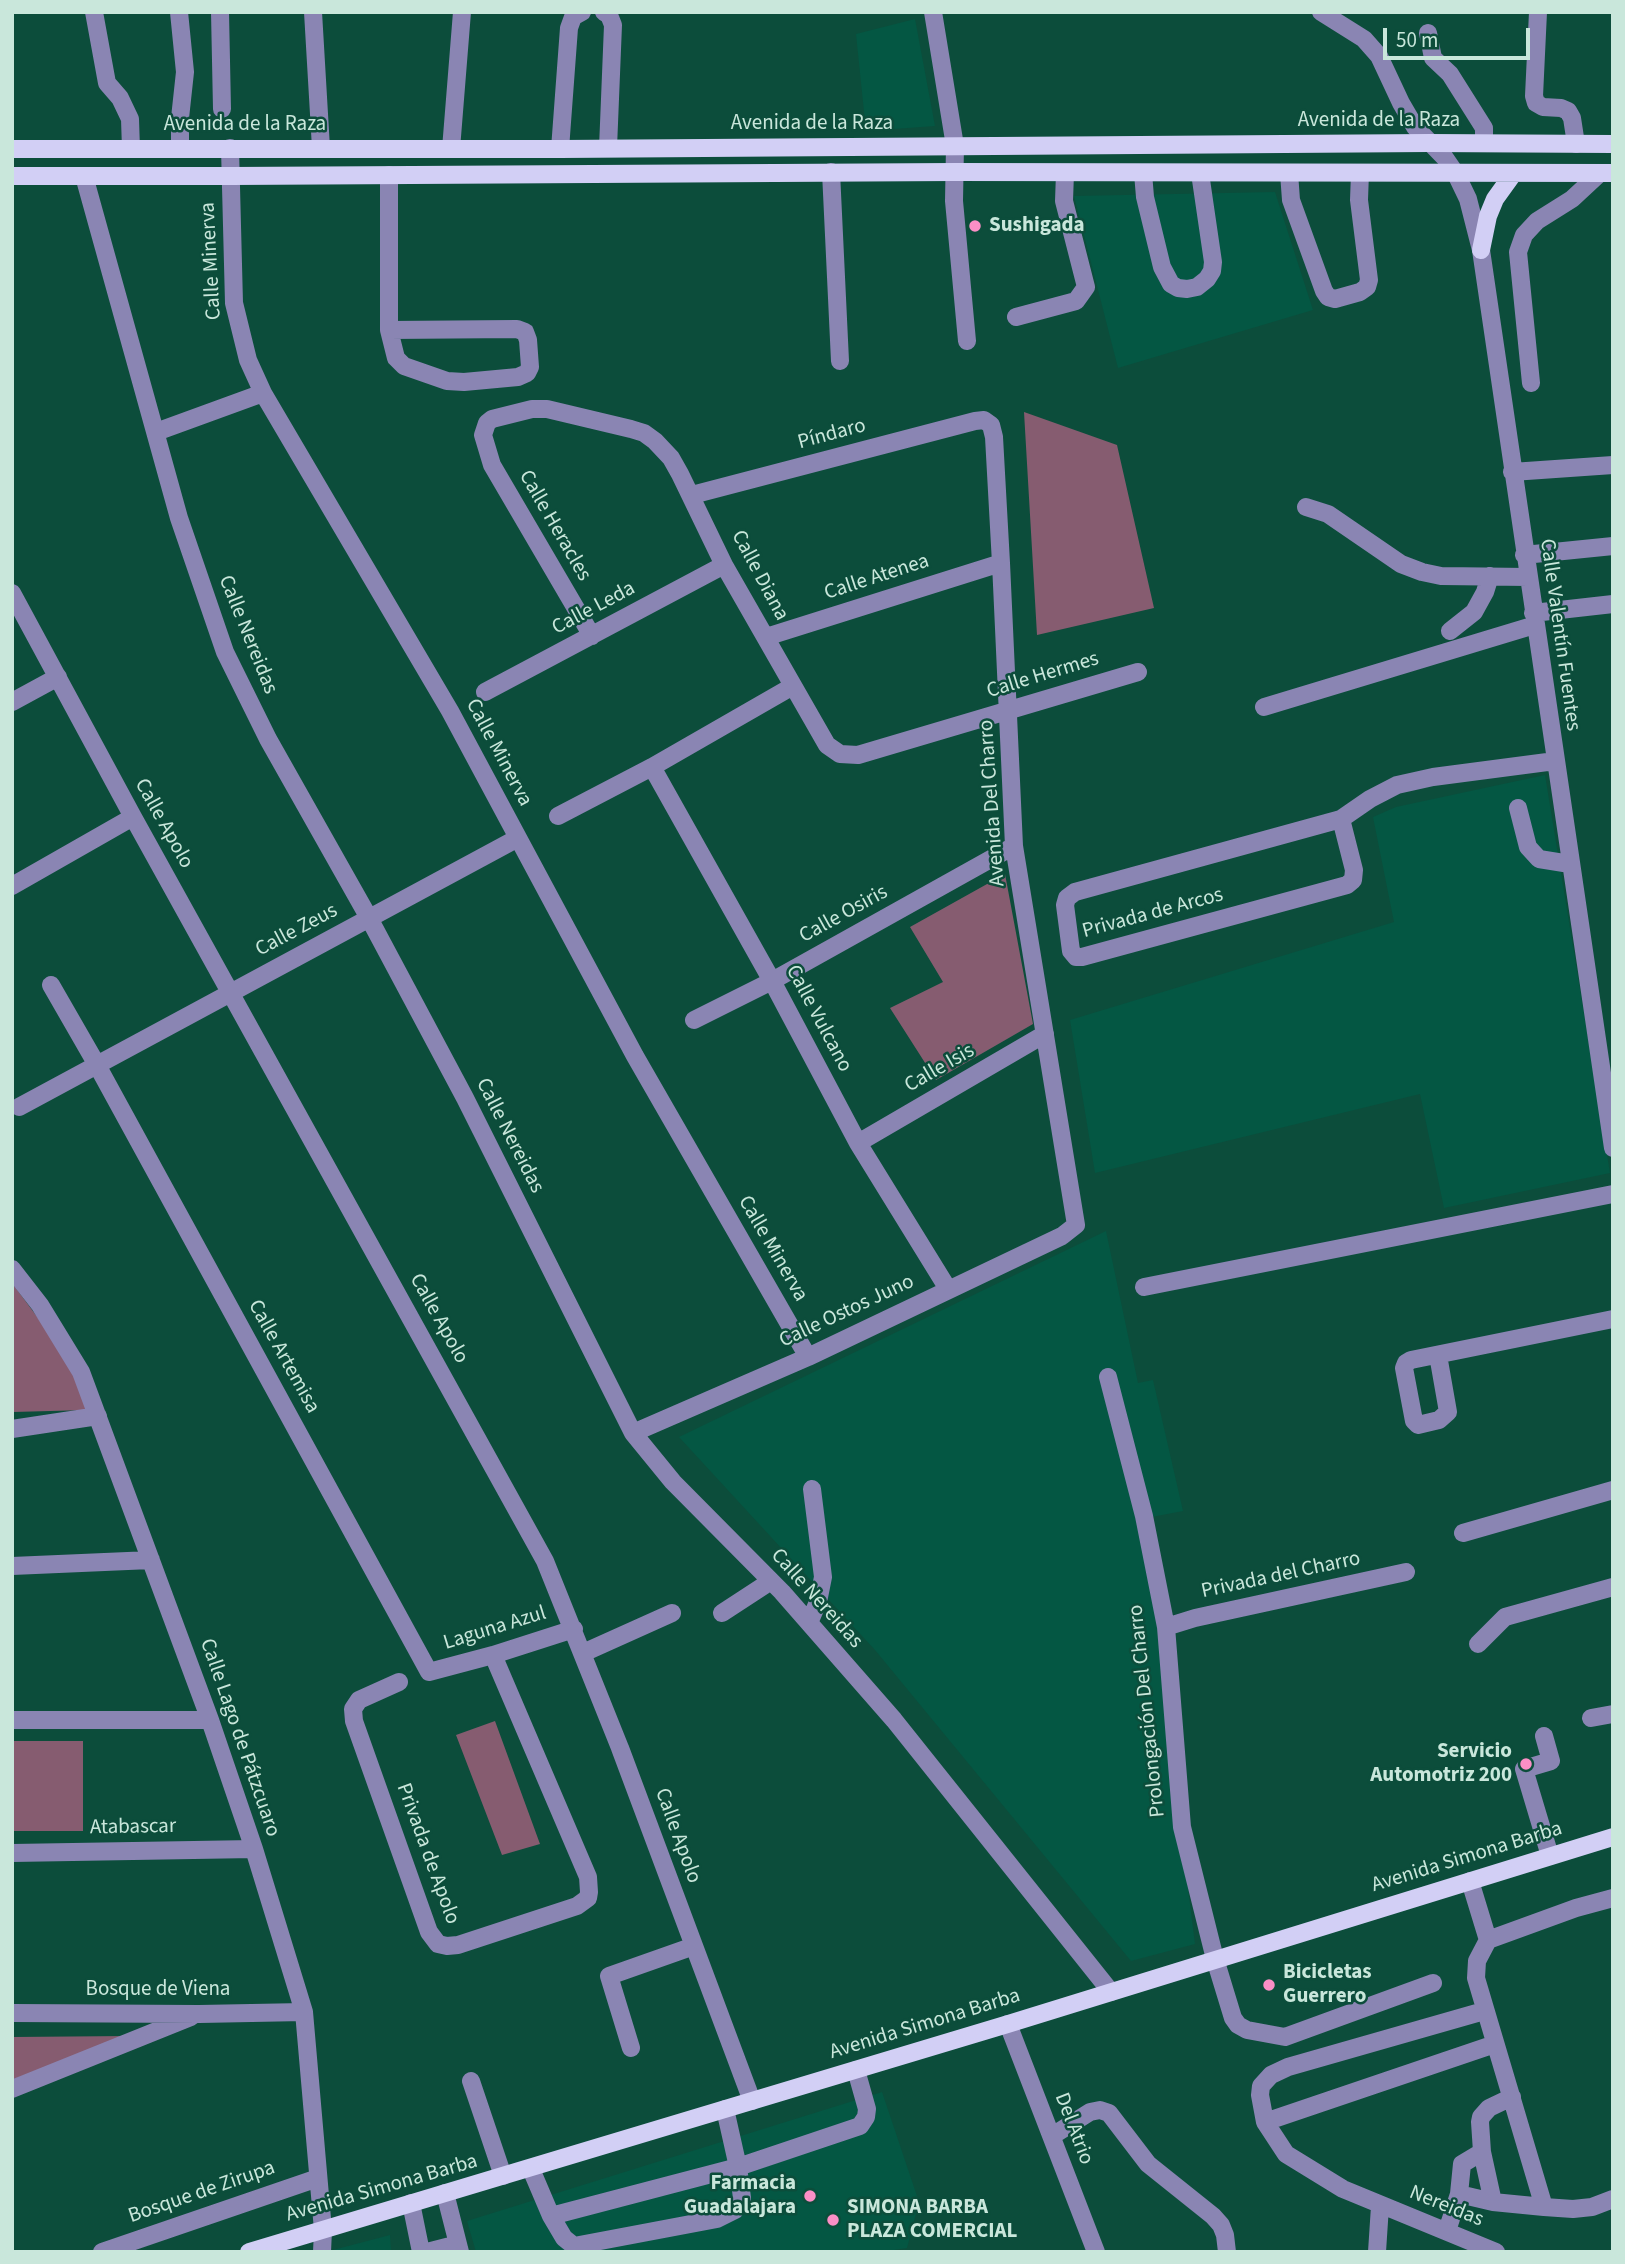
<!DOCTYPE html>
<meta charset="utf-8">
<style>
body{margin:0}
#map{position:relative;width:1625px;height:2264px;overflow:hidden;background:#0c4d3b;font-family:"Source Sans 3",sans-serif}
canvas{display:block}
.frame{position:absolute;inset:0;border:14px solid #c9e7db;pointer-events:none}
.scale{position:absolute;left:1383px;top:28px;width:147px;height:32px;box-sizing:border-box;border:4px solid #c9e7db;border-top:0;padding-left:9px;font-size:21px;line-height:24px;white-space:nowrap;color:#c9e7db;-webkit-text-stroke:5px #0c4d3b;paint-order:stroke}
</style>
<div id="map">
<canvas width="1625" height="2264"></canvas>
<div class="frame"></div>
<div class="scale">50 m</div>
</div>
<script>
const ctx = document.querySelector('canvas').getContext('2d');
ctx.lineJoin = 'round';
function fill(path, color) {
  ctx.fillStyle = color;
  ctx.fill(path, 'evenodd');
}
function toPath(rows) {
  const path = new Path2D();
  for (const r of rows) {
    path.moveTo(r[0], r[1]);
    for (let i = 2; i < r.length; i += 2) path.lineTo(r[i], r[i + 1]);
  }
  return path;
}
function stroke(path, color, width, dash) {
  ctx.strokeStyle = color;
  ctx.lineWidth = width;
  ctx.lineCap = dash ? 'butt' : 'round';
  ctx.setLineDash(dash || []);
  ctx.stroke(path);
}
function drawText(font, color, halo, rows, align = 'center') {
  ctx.font = font + ' "Source Sans 3",sans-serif';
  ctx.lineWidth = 5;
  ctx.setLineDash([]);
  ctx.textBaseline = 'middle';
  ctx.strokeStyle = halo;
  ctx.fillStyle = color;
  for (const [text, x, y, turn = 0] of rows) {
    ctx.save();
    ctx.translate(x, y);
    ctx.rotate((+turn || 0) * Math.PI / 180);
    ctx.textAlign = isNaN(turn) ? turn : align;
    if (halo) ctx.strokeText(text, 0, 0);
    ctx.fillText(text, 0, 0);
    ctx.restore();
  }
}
fill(toPath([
 [915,19,935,126,866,131,856,34],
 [1275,192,1313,310,1118,368,1074,196],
 [1545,775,1610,1173,1444,1208,1420,1094,1095,1173,1070,1020,1394,922,1373,817,1396,807],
 [1106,1231,1138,1383,1153,1380,1183,1511,1136,1520,1169,1655,1173,1769,1195,1944,1131,1961,875,1650,679,1437],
 [882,2092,919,2202,907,2248,881,2252,476,2252,467,2221],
 [390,2235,391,2252,333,2252,333,2250]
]), '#045743');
fill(toPath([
 [1024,412,1117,445,1154,608,1037,635],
 [1005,874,1033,1024,936,1080,890,1008,943,982,910,927],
 [12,1283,70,1361,88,1410,13,1412],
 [495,1721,540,1844,502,1855,456,1735],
 [12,1741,83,1741,83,1831,12,1831],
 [129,2036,12,2080,12,2037]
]), '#865c70');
stroke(toPath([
 [94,12,107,83,120,98,130,119,131,149],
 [179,12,185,72,180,118,180,148],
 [220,12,222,109],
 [313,12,321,148],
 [604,12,609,15,613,25,608,148],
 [933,12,955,146,954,201,967,341],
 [1321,12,1364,39,1379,56,1401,103,1415,127,1445,158,1456,174,1468,199,1481,250,1613,1148],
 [1538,12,1534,96,1536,103,1543,107,1561,108,1568,111,1572,118,1576,144],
 [1428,33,1433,58,1450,74,1484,128,1484,143],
 [230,148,234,303,248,360,263,393,450,711,635,1056,808,1357],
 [451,149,462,12],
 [560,149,569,28,573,17,582,12],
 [831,172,840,361],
 [1143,173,1145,197,1162,267,1171,284,1178,288,1187,289,1197,287,1207,279,1212,271,1213,262,1200,173],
 [1289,173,1291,200,1324,291,1328,297,1335,299,1360,292,1367,287,1369,280,1359,200,1360,173],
 [84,176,179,518,225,652,268,739,369,918,465,1098,633,1433,673,1482,782,1592,894,1720,1111,1992],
 [1016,317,1076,301,1086,287,1064,201,1065,173],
 [389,330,517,329,525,332,528,340,530,367,527,373,518,377,464,382,447,381,404,366,396,358,389,330,389,175],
 [1531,383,1518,252,1524,235,1537,221,1572,199,1600,173],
 [156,432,263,393],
 [1512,472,1613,465],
 [1306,507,1328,514,1401,564,1422,572,1441,576,1528,577],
 [1524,555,1613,546],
 [12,593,133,817,545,1561,620,1748,752,2101],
 [1533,613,1613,604],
 [1450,631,1474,612,1485,592,1490,576],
 [592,636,492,465,483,435,487,423,492,419,532,409,547,409,631,429,644,433,655,441,671,458,680,474,724,565,827,745,840,754,858,755,1138,672],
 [766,637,1001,563],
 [485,692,724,565],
 [12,702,58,677],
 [1264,707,1535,625],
 [652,767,772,981,858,1143,948,1289],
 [1518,808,1528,847,1539,859,1570,864],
 [558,816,652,767,793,686],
 [1341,819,1354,870,1353,880,1347,885,1082,957,1076,957,1071,951,1065,905,1067,898,1075,892,1341,819,1370,799,1397,785,1433,777,1555,761],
 [12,886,133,817],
 [51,985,97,1065,429,1672,493,1655,574,1629],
 [694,1020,772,981,1014,846],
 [19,1107,518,838],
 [858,1143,1045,1034],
 [12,1269,40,1305,81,1372,210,1720,254,1849,304,2012,323,2230,322,2252],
 [1144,1287,1613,1194],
 [1438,1355,1448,1412,1439,1420,1418,1425,1414,1421,1404,1368,1406,1363,1411,1360,1613,1319],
 [1108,1377,1144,1516,1166,1627,1182,1827,1215,1959,1233,2018,1238,2025,1247,2030,1285,2037,1433,1983],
 [12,1429,98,1416],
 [633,1433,808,1357,1062,1236,1076,1225,1014,846,1001,563,994,437,991,425,984,420,975,421,692,495],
 [1463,1533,1613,1490],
 [12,1566,151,1560],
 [722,1613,771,1581],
 [809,1623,818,1602,823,1577,812,1489],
 [1166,1627,1195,1618,1406,1572],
 [1478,1644,1505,1617,1613,1587],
 [583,1653,672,1613],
 [399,1682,359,1700,353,1709,354,1721,429,1932,438,1944,447,1946,458,1945,577,1906,588,1898,589,1892,588,1877,493,1655],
 [1591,1718,1613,1714],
 [12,1720,210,1720],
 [1544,1736,1551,1761,1524,1769,1550,1856],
 [12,1853,254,1849],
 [1470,1881,1488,1940,1477,1961,1476,1978,1544,2207,1573,2209,1592,2207,1613,2199],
 [1488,1940,1576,1908,1613,1898],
 [1484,2011,1288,2067,1271,2075,1261,2086,1260,2095,1265,2122,1495,2044],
 [12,2013,199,2014,304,2012],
 [1008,2024,1096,2252],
 [631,2048,609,1976,694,1946],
 [471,2081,503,2176],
 [12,2089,191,2017],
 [1512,2097,1489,2108,1481,2117,1480,2122,1482,2152,1493,2202,1544,2207],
 [1265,2122,1286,2154,1343,2189,1496,2252],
 [1052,2136,1090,2112,1100,2110,1109,2113,1148,2164,1213,2216,1221,2225,1225,2235,1227,2252],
 [1482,2152,1462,2164,1459,2194,1493,2202],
 [531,2169,551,2216,738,2167,860,2126,866,2117,867,2109,856,2070],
 [445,2193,460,2252],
 [411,2203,421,2252],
 [551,2216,564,2238,574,2246,717,2219,735,2210,742,2198,738,2167,725,2109],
 [1447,2231,1459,2194],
 [102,2252,318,2178],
 [427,2252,458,2244],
 [1377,2252,1380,2206]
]), '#8a85b3', 18);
stroke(toPath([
 [12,149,560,149,1429,143,1613,144],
 [12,176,231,176,955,172,1613,173],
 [1481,250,1488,216,1495,199,1513,174],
 [249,2252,1008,2024,1613,1837]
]), '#d2cff5', 18);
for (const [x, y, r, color] of [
 [975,226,7,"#fb8fc6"],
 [1526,1764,7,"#fb8fc6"],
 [1269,1985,7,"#fb8fc6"],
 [810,2196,7,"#fb8fc6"],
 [833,2220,7,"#fb8fc6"]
]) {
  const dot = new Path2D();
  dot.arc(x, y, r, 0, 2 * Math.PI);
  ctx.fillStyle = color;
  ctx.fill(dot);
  stroke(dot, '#0c4d3b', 2.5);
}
drawText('21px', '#c9e7db', '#0c4d3b', [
 ["Avenida de la Raza",1379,121],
 ["Avenida de la Raza",812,124],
 ["Avenida de la Raza",245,125],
 ["Calle Minerva",212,261,-93],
 ["Píndaro",832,435,-15],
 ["Calle Heracles",554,526,60],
 ["Calle Diana",759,576,62],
 ["Calle Atenea",877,578,-18],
 ["Calle Leda",594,609,-28],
 ["Calle Nereidas",247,635,68],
 ["Calle Valentín Fuentes",1559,635,82],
 ["Calle Hermes",1043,676,-17],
 ["Calle Minerva",498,753,62],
 ["Avenida Del Charro",993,803,-94],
 ["Calle Apolo",163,824,61],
 ["Privada de Arcos",1153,914,-15],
 ["Calle Osiris",844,915,-29],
 ["Calle Zeus",297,931,-28],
 ["Calle Vulcano",818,1019,62],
 ["Calle Isis",940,1069,-30],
 ["Calle Nereidas",509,1136,63],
 ["Calle Minerva",772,1249,60],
 ["Calle Ostos Juno",847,1312,-25],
 ["Calle Apolo",438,1319,61],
 ["Calle Artemisa",283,1357,61],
 ["Privada del Charro",1281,1576,-12],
 ["Calle Nereidas",816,1599,48],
 ["Laguna Azul",495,1629,-17],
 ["Prolongación Del Charro",1148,1711,-96],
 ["Calle Lago de Pátzcuaro",239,1738,71],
 ["Atabascar",133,1828,-1],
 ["Calle Apolo",677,1836,70],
 ["Privada de Apolo",427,1854,70],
 ["Avenida Simona Barba",1467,1858,-17],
 ["Bosque de Viena",158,1990],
 ["Avenida Simona Barba",925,2025,-17],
 ["Del Atrio",1073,2129,69],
 ["Avenida Simona Barba",382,2189,-16],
 ["Bosque de Zirupa",202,2193,-19],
 ["Nereidas",1446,2207,22]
]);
drawText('bold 21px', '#c9e7db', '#0c4d3b', [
 ["Sushigada",989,226],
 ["Servicio",1512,1752,"right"],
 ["Automotriz 200",1512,1776,"right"],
 ["Bicicletas",1283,1973],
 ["Guerrero",1283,1997],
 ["Farmacia",796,2184,"right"],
 ["Guadalajara",796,2208,"right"],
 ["SIMONA BARBA",847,2208],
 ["PLAZA COMERCIAL",847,2232]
], 'left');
</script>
